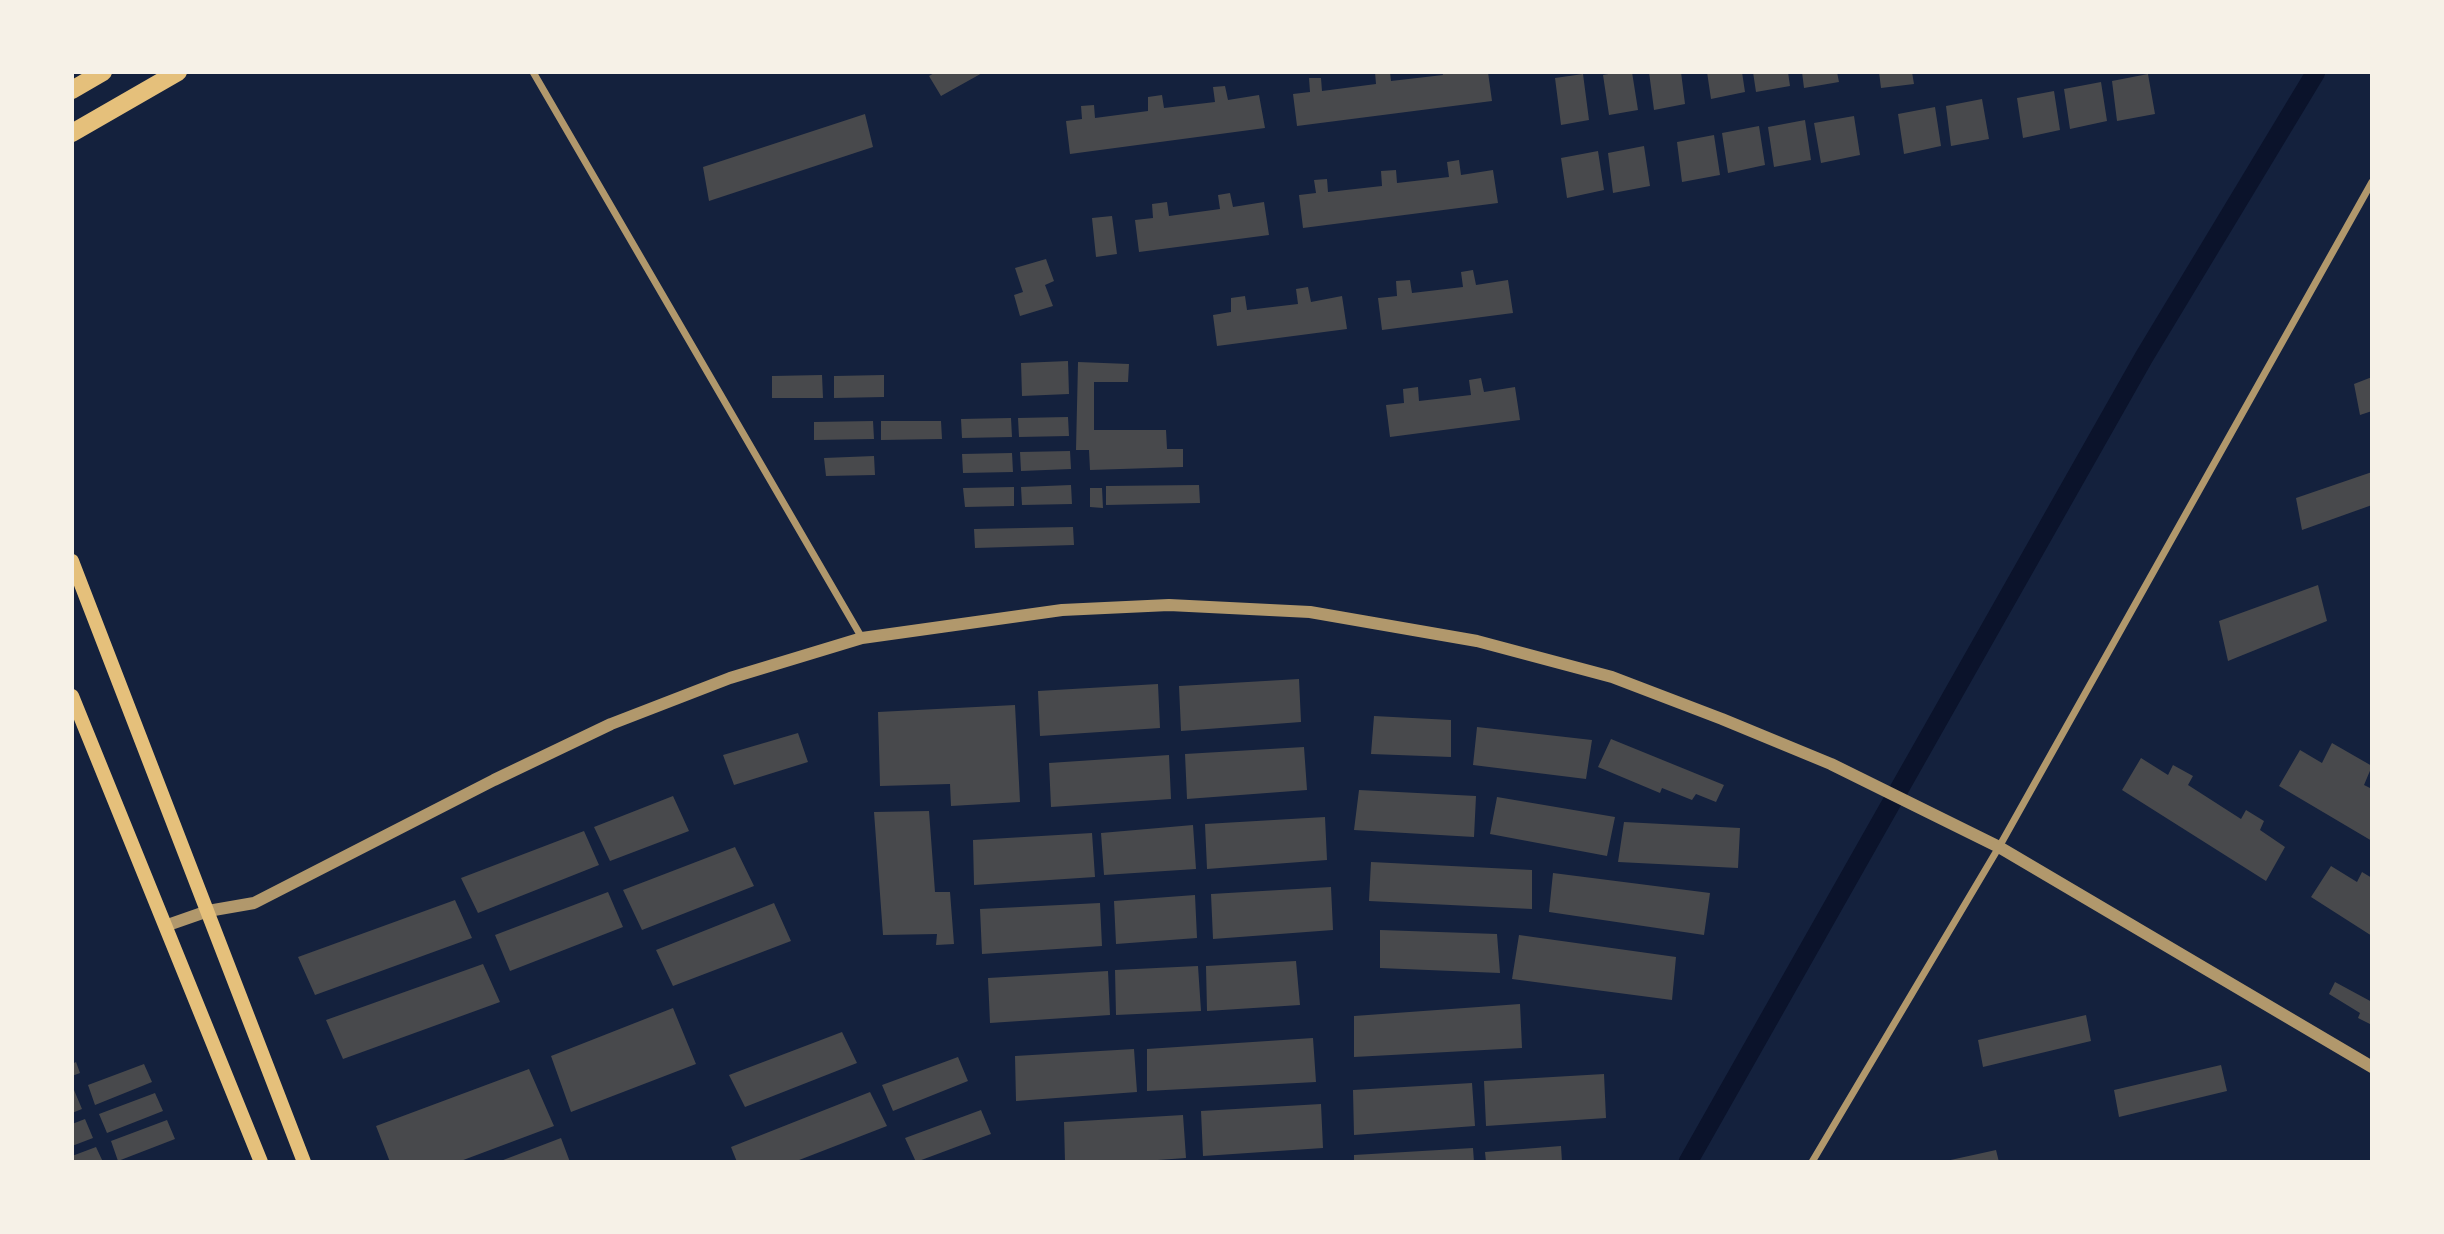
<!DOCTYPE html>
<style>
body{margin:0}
#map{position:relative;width:2444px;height:1234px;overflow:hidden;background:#14213d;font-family:"Work Sans",sans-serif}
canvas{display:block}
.frame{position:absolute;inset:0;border:74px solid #f6f1e7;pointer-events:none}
</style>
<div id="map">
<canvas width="2444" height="1234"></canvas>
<div class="frame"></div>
</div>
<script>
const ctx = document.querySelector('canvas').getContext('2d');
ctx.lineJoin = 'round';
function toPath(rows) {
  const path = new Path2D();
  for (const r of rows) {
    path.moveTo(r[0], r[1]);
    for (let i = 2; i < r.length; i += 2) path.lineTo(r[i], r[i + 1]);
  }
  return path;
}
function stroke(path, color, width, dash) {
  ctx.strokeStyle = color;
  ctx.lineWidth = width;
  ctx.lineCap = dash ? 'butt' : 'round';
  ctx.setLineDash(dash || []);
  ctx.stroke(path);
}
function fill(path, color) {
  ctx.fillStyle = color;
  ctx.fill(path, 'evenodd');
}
stroke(toPath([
 [1688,1162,2144,357,2316,72]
]), '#0b132b', 19);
fill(toPath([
 [936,72,984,72,941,96,929,76],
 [1375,72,1390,72,1391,81,1443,75,1442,72,1488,72,1492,101,1297,126,1293,94,1310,92,1309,78,1321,78,1322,91,1376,84],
 [1620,72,1632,72,1638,110,1609,115,1603,75],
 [1649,72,1681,72,1685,104,1654,110],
 [1707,72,1742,72,1745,92,1711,99],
 [1753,72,1788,72,1790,86,1756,92],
 [1802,72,1837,72,1839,82,1804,88],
 [1879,72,1912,72,1914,84,1881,88],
 [1583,74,1589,120,1561,125,1555,78],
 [2148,74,2155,114,2117,121,2112,81],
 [2101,82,2107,121,2070,129,2064,89],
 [1225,86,1228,100,1259,95,1265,128,1070,154,1066,121,1082,119,1081,106,1094,105,1095,118,1148,111,1148,97,1162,95,1164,108,1215,102,1213,87],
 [2054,91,2060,130,2023,138,2017,98],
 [1982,99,1989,139,1951,146,1946,106],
 [1935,107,1941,146,1904,154,1898,114],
 [865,114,873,147,709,201,703,167],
 [1854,116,1860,155,1821,163,1814,123],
 [1805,120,1811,160,1774,167,1768,127],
 [1759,126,1765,165,1728,173,1722,133],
 [1714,135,1720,175,1682,182,1677,142],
 [1644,146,1650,186,1613,193,1608,153],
 [1598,151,1604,190,1567,198,1561,158],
 [1459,160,1461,175,1493,170,1498,203,1303,228,1299,195,1316,193,1314,180,1327,179,1328,192,1382,186,1381,171,1396,170,1397,183,1449,177,1447,162],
 [1230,193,1233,207,1264,202,1269,235,1139,252,1135,220,1153,218,1152,204,1167,202,1169,216,1220,209,1218,195],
 [1112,216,1117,254,1096,257,1092,218],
 [1046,259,1054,281,1045,285,1053,306,1020,316,1014,295,1023,292,1015,268],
 [1473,270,1476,285,1508,280,1513,313,1382,330,1378,298,1397,296,1396,281,1410,280,1412,293,1463,287,1461,272],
 [1308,287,1311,302,1342,296,1347,329,1217,346,1213,315,1231,312,1231,298,1245,296,1247,310,1298,304,1296,289],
 [1068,361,1069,394,1022,396,1021,363],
 [1078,362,1129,364,1128,382,1094,382,1094,430,1166,430,1167,449,1183,449,1183,467,1090,470,1089,450,1076,450],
 [822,375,823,398,772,398,772,376],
 [884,375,884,397,834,398,834,376],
 [2372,377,2372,411,2360,415,2354,384],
 [1481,378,1484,392,1515,387,1520,420,1390,437,1386,405,1404,403,1403,389,1418,387,1419,401,1471,395,1469,380],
 [1068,417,1069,436,1019,437,1018,418],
 [1011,418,1012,437,962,438,961,419],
 [873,421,874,439,814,440,814,422],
 [881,421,941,421,942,439,881,440],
 [1070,451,1071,469,1021,471,1020,452],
 [1012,453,1013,472,963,473,962,454],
 [874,456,875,475,826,476,824,458],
 [2372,472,2372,505,2302,530,2296,498],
 [1071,485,1072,504,1022,505,1021,487],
 [1199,485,1200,503,1106,505,1106,486],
 [1014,487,1014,506,965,507,963,488],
 [1090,488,1102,488,1103,508,1090,507],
 [1073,527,1074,545,975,548,974,529],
 [2318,585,2327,621,2228,661,2219,621],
 [1299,679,1301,722,1181,731,1179,686],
 [1158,684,1160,728,1040,736,1038,691],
 [1015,705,1020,802,951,806,950,784,880,786,878,712],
 [1374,716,1451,720,1451,757,1371,754],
 [1477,727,1592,740,1586,779,1473,765],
 [798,733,808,762,734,785,723,755],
 [1611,739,1724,785,1716,802,1696,794,1692,800,1662,788,1660,793,1598,767],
 [2332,743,2372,766,2364,785,2372,789,2372,841,2279,786,2300,750,2322,763],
 [1304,747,1307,790,1187,799,1185,754],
 [1169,755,1171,799,1051,807,1049,763],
 [2141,758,2168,775,2173,765,2193,776,2188,785,2241,819,2246,810,2264,821,2260,830,2285,847,2266,881,2122,790],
 [1359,790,1476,796,1474,837,1354,830],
 [673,796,689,831,610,861,594,827],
 [1497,797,1615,817,1607,856,1490,834],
 [929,811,935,892,950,892,954,944,936,945,937,934,883,935,874,812],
 [1325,817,1327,860,1207,869,1205,824],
 [1624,822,1740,828,1738,868,1618,862],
 [1193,825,1196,869,1104,875,1101,833],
 [584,831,599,865,478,913,461,878],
 [1092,833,1095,877,974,885,973,840],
 [735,847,754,886,642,930,623,890],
 [1371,862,1532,870,1532,909,1369,901],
 [2331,866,2357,882,2362,872,2372,878,2372,936,2311,897],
 [1553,873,1710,893,1704,935,1549,912],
 [1331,887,1333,930,1213,939,1211,894],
 [608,892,623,927,510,971,495,935],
 [1195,895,1197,938,1116,944,1114,901],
 [455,900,472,938,315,995,298,957],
 [774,903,791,941,673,986,656,950],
 [1100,903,1102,946,982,954,980,909],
 [1380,930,1497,934,1500,973,1380,968],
 [1519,935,1676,957,1672,1000,1512,979],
 [1296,961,1300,1005,1207,1011,1206,966],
 [483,964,500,1002,343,1059,326,1020],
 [1198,966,1201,1011,1116,1015,1115,970],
 [1108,971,1110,1015,990,1023,988,978],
 [2335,982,2372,1002,2372,1025,2358,1018,2360,1013,2329,994],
 [1520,1004,1522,1048,1354,1057,1354,1016],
 [673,1008,696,1064,571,1112,551,1056],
 [2086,1015,2091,1041,1983,1067,1978,1040],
 [842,1032,857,1063,745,1107,729,1075],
 [1313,1038,1316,1082,1147,1091,1147,1049],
 [1134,1049,1137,1092,1016,1101,1015,1056],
 [958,1057,968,1081,893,1111,882,1085],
 [76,1062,80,1073,72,1076,72,1064],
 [144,1064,152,1082,95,1105,88,1085],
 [2221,1065,2227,1091,2119,1117,2114,1090],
 [529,1069,554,1126,458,1162,390,1162,376,1126],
 [1604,1074,1606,1118,1486,1126,1484,1081],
 [1472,1083,1475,1126,1354,1135,1353,1090],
 [74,1090,82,1109,72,1113,72,1091],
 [870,1092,887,1126,794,1162,737,1162,731,1147],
 [155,1093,163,1111,107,1133,99,1114],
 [1321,1104,1323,1148,1203,1156,1201,1111],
 [981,1110,991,1134,916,1162,905,1138],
 [1183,1115,1186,1158,1130,1162,1065,1162,1064,1122],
 [85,1119,93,1138,72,1146,72,1124],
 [167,1120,175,1139,118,1161,111,1141],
 [561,1138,570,1162,498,1162],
 [1561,1146,1562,1162,1486,1162,1485,1152],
 [96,1147,103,1162,72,1162,72,1156],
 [1473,1148,1474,1162,1354,1162,1354,1155],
 [1996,1150,1999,1162,1946,1162,1946,1161]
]), '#48494c');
stroke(toPath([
 [533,72,862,638],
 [1812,1162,1999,847,2372,182]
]), '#b1986c', 7);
stroke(toPath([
 [165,926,208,911,254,903,494,780,611,724,730,678,862,638,1062,610,1169,605,1310,612,1477,641,1612,677,1722,719,1831,764,1999,847,2372,1067]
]), '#b1986c', 12);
stroke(toPath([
 [72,561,304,1162],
 [72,696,261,1162]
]), '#e5c07b', 14);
stroke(toPath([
 [72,90,103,72],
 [72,133,178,72]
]), '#e5c07b', 18);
</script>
